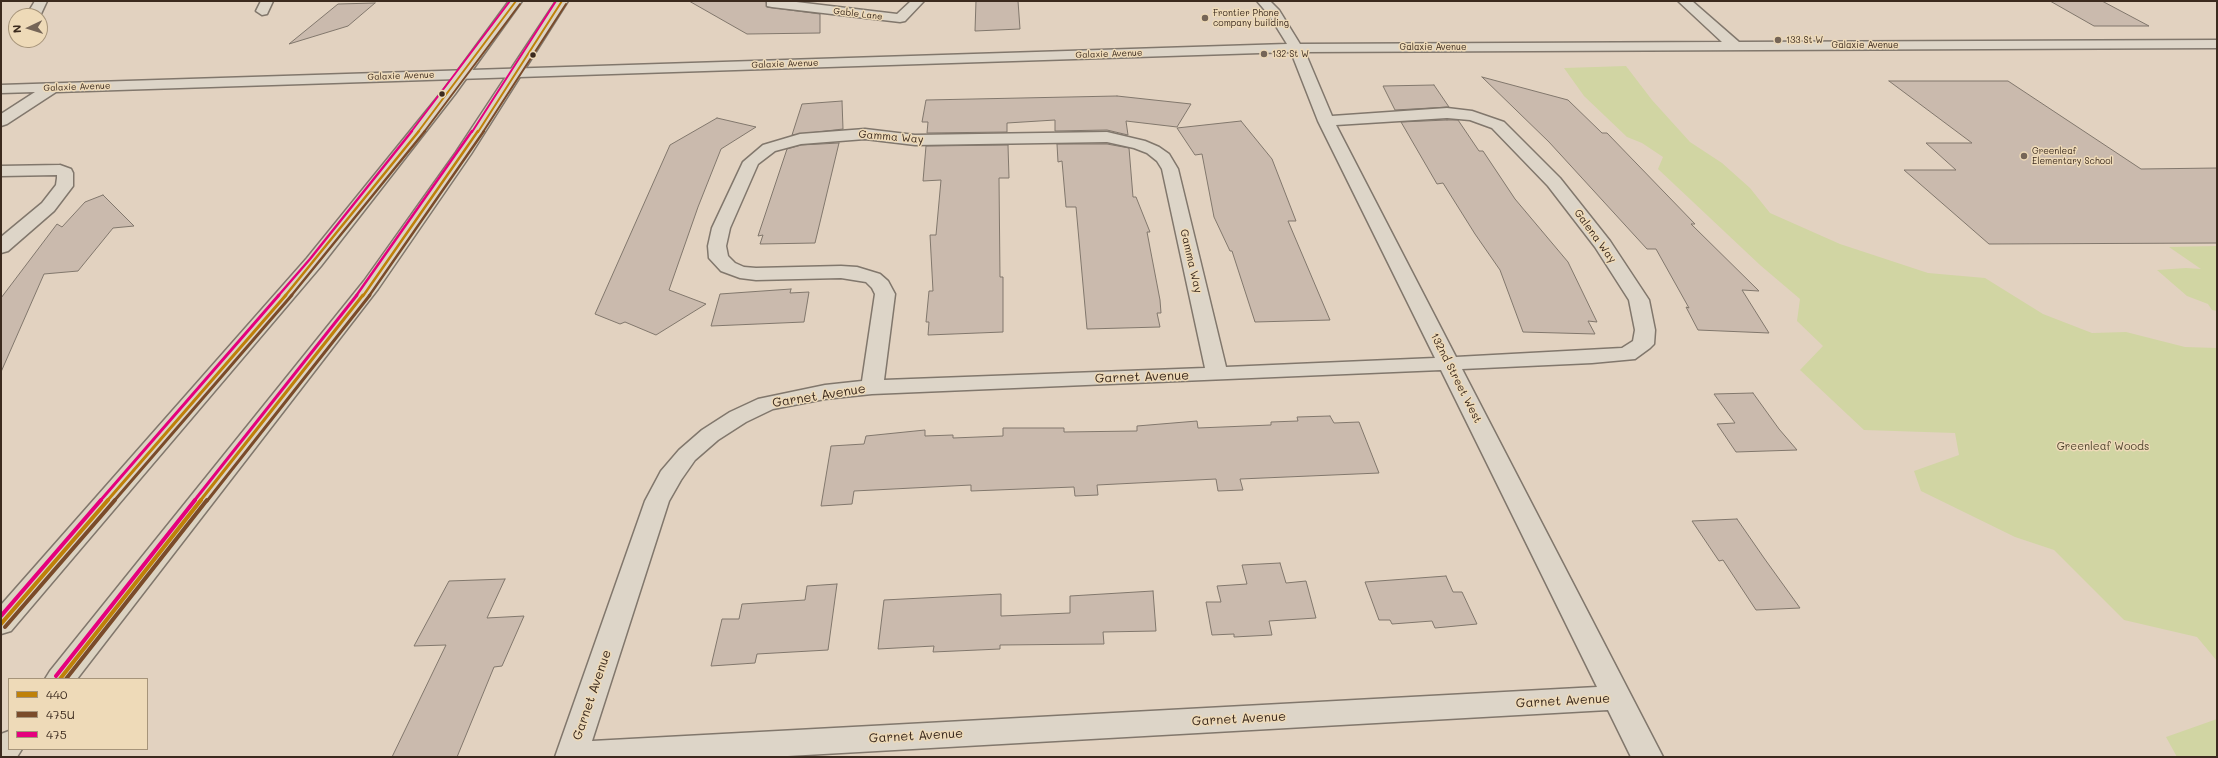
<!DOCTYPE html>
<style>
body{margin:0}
#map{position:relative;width:2218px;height:758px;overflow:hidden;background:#e2d2c0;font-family:Mali,sans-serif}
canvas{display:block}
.frame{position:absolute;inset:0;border:2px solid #3b2a1e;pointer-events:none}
.legend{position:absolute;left:8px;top:678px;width:140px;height:72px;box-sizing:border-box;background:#eedab8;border:1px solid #a6947a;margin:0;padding:5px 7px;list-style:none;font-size:12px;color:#3b2a1e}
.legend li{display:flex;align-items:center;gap:8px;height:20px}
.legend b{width:20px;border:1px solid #a6947a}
.north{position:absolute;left:8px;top:8px;width:40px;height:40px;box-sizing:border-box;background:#eedab8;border:1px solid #a6947a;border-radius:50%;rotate:266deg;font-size:11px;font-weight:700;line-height:16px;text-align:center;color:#3b2a1e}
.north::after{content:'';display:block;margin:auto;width:14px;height:18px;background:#756557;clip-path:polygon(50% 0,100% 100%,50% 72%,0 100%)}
</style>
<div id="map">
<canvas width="2218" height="758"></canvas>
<div class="frame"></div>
<ul class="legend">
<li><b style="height:5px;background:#bf8109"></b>440</li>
<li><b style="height:5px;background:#7a4b2a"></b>475U</li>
<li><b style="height:5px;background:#e5007d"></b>475</li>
</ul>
<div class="north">N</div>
</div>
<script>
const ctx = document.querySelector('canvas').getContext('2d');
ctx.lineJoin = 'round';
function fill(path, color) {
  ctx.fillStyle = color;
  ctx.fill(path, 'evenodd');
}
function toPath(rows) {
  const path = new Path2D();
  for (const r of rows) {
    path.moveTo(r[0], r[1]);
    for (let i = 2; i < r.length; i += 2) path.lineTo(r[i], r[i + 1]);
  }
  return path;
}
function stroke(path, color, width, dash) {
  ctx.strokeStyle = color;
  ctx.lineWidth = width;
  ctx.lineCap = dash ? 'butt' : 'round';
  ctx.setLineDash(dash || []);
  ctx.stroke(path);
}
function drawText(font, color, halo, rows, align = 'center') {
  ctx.font = font + ' Mali,sans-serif';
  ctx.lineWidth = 3;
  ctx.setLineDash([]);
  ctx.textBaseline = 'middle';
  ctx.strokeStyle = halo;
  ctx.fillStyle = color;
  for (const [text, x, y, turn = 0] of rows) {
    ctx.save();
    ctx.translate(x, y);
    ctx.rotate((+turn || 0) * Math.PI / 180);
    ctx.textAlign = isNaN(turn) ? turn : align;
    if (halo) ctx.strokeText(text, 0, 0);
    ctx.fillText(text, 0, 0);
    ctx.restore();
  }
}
fill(toPath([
 [1626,66,1652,100,1690,142,1722,163,1750,188,1770,213,1840,244,1928,273,1985,278,2043,314,2092,333,2126,332,2185,347,2217,348,2217,661,2197,637,2124,620,2054,550,2015,537,1921,491,1914,471,1959,455,1955,433,1864,430,1800,370,1823,346,1797,321,1800,299,1760,265,1658,169,1663,157,1642,143,1627,137,1584,96,1564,68],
 [2217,246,2217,311,2212,310,2208,304,2187,296,2157,270,2186,268,2201,269,2169,247],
 [2217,719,2217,757,2177,757,2166,737]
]), '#d1d5a3');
const building = toPath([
 [689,1,766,1,767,7,820,14,820,33,747,34,689,1],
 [976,1,1018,1,1020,29,975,31,976,1],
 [2050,1,2102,1,2149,26,2094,26,2050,1],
 [375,3,348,26,289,44,338,4,375,3],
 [1482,77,1568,100,1602,133,1607,133,1695,224,1691,224,1759,291,1742,290,1769,333,1698,330,1686,307,1689,308,1656,249,1647,249,1549,142,1482,77],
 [1889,81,2008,81,2141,169,2217,168,2217,243,1989,244,1904,170,1956,170,1926,143,1972,143,1889,81],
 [1434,85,1449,107,1395,110,1383,86,1434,85],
 [1117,96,1191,104,1177,127,1126,121,1128,135,1107,130,1055,131,1055,120,1007,123,1007,132,927,133,928,122,922,122,926,100,1117,96],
 [842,101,843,129,792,135,802,104,842,101],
 [717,118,756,127,721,149,698,207,669,290,706,304,656,335,625,322,620,324,595,314,670,145,717,118],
 [1447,120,1458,120,1479,151,1483,151,1515,199,1568,262,1597,322,1588,321,1595,334,1523,332,1500,270,1475,234,1443,183,1437,184,1401,122,1447,120],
 [1241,121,1272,159,1296,221,1288,221,1330,320,1255,322,1232,251,1230,251,1214,217,1202,154,1195,155,1177,128,1241,121],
 [839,143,815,243,760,244,763,235,758,236,787,149,801,145,839,143],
 [1057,144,1107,144,1129,148,1133,197,1136,197,1150,232,1147,232,1160,300,1161,313,1157,313,1160,327,1087,329,1076,207,1066,207,1062,161,1058,162,1057,144],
 [1008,145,1009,178,999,178,1000,277,1003,277,1003,332,928,335,929,322,926,322,929,291,933,291,930,235,936,235,941,180,923,181,926,146,1008,145],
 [103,195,134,226,113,228,78,271,44,274,1,372,1,298,57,224,62,227,85,202,103,195],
 [791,289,790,293,809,292,804,322,711,326,720,294,791,289],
 [1753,393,1779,429,1797,450,1736,452,1717,424,1735,423,1714,394,1753,393],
 [1330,416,1334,423,1359,422,1379,473,1240,479,1243,490,1218,491,1216,479,1097,485,1098,495,1075,496,1074,487,971,491,971,485,854,491,852,504,821,506,831,446,864,444,866,436,925,430,925,436,953,435,953,438,1003,436,1003,428,1064,428,1064,432,1137,431,1137,426,1197,421,1198,428,1271,425,1271,422,1298,421,1297,417,1330,416],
 [1737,519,1764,558,1800,608,1756,610,1723,560,1719,561,1692,521,1737,519],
 [1280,563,1286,583,1306,581,1316,618,1269,621,1272,635,1234,637,1234,634,1212,635,1206,602,1221,602,1217,586,1247,584,1242,565,1280,563],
 [1446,576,1453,592,1462,592,1477,624,1435,628,1432,621,1392,624,1390,620,1379,620,1365,582,1446,576],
 [505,579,487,618,524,616,502,666,494,667,457,757,392,757,446,645,414,646,449,581,505,579],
 [837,584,828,650,757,654,755,663,711,666,722,619,739,619,742,604,805,600,807,586,837,584],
 [1153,591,1156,631,1103,632,1104,644,1000,645,1000,649,933,652,934,646,878,649,884,600,1001,594,1001,616,1070,613,1070,596,1153,591]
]);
fill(building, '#cabaad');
stroke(building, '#81776c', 1);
const minor = toPath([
 [35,1,47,1,40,16,26,16,35,1],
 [261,1,273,1,267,14,262,15,256,11,261,1],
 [767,1,788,1,897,14,911,1,924,1,905,21,900,22,772,7,767,6,767,1],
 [1257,1,1270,1,1279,10,1300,44,1722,42,1678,1,1692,1,1739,42,2217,40,2217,48,1305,52,1332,116,1447,108,1472,111,1504,122,1560,178,1610,241,1649,300,1655,330,1654,344,1650,348,1635,359,1592,363,1462,369,1663,757,1631,757,1608,710,770,757,555,757,645,501,661,471,679,450,702,430,730,412,758,399,825,385,862,381,875,294,872,288,866,282,841,278,756,280,740,278,721,271,709,258,708,246,712,228,743,162,763,145,800,134,865,129,915,135,1107,132,1145,141,1159,147,1169,154,1178,169,1226,367,1435,358,1318,121,1291,52,56,92,7,124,1,126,1,114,35,92,1,93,1,85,1287,44,1269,15,1257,1],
 [1447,118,1470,120,1492,128,1548,186,1595,247,1629,300,1635,330,1633,341,1622,348,1456,357,1336,125,1447,118],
 [865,139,915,145,1107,142,1134,148,1147,153,1157,161,1162,169,1205,368,884,380,895,294,888,281,880,274,857,267,841,266,756,268,744,267,735,263,728,256,726,246,730,228,758,164,775,151,801,144,865,139],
 [1441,370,1597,687,592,741,669,501,681,480,695,460,718,440,746,422,773,409,825,399,872,394,1441,370],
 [60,165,71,169,73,173,73,186,54,211,8,251,1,253,1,237,42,203,56,185,57,178,57,175,1,176,1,166,60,165]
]);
const major = toPath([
 [509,1,522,1,455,94,321,266,11,631,1,634,1,605,307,258,445,88,509,1],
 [556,1,568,1,471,154,378,289,77,679,45,679,50,671,364,281,456,152,556,1],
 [9,731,9,749,22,749,17,757,1,757,1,734,9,731]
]);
stroke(minor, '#81776c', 3);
stroke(major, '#81776c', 3);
fill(minor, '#ddd5c8');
fill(major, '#dcd3c2');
stroke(toPath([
 [418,132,516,1],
 [478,132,562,1]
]), '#bf8109', 2);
stroke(toPath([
 [285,296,419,131],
 [363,296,478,131]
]), '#bf8109', 2.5);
stroke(toPath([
 [107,501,286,295],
 [200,501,363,295]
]), '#bf8109', 3);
stroke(toPath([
 [1,624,108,500],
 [60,679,201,500]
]), '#bf8109', 4);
stroke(toPath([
 [424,132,520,4],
 [483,132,566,4]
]), '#7a4b2a', 2);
stroke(toPath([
 [291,296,425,131],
 [369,296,484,131]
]), '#7a4b2a', 2.5);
stroke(toPath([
 [114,501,292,295],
 [207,501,370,295]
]), '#7a4b2a', 3);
stroke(toPath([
 [5,627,115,500],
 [66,679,207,500]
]), '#7a4b2a', 4);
stroke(toPath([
 [411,132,510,1],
 [472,132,556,1]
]), '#e5007d', 2);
stroke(toPath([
 [278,296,310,259,412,131],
 [356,296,472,131]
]), '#e5007d', 2.5);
stroke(toPath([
 [100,501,279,295],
 [194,501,357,295]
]), '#e5007d', 3);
stroke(toPath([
 [1,616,101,500],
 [56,676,195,500]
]), '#e5007d', 4);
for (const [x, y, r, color] of [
 [1205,18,4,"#756557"],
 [1778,40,4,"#756557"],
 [1264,54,4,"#756557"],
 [533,55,3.5,"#3b2a1e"],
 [442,94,3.5,"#3b2a1e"],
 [2024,156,4,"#756557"]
]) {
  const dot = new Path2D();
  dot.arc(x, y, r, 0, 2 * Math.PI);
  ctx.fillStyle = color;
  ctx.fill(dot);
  stroke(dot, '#eedab8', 1.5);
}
drawText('9px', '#3b2a1e', '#eedab8', [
 ["Frontier Phone",1213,13],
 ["company building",1213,23],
 ["133 St W",1786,40],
 ["132 St W",1272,54],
 ["Greenleaf",2032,151],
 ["Elementary School",2032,161]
], 'left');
drawText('9px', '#3b2a1e', '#eedab8', [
 ["Gable Lane",858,14,7],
 ["Galaxie Avenue",1865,45],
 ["Galaxie Avenue",1433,47],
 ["Galaxie Avenue",1109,54,-2],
 ["Galaxie Avenue",785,64,-2],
 ["Galaxie Avenue",401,76,-2],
 ["Galaxie Avenue",77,87,-2]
]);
drawText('11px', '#3b2a1e', '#eedab8', [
 ["Gamma Way",891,137,5],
 ["Galena Way",1595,236,54],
 ["Gamma Way",1191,261,77],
 ["132nd Street West",1456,378,63]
]);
drawText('11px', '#4f442e', '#eedab8', [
 ["Greenleaf Woods",2103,447]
]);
drawText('13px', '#3b2a1e', '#eedab8', [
 ["Garnet Avenue",1142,377,-2],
 ["Garnet Avenue",819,396,-9],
 ["Garnet Avenue",592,695,-71],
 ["Garnet Avenue",1563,701,-3],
 ["Garnet Avenue",1239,719,-3],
 ["Garnet Avenue",916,736,-3]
]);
</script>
